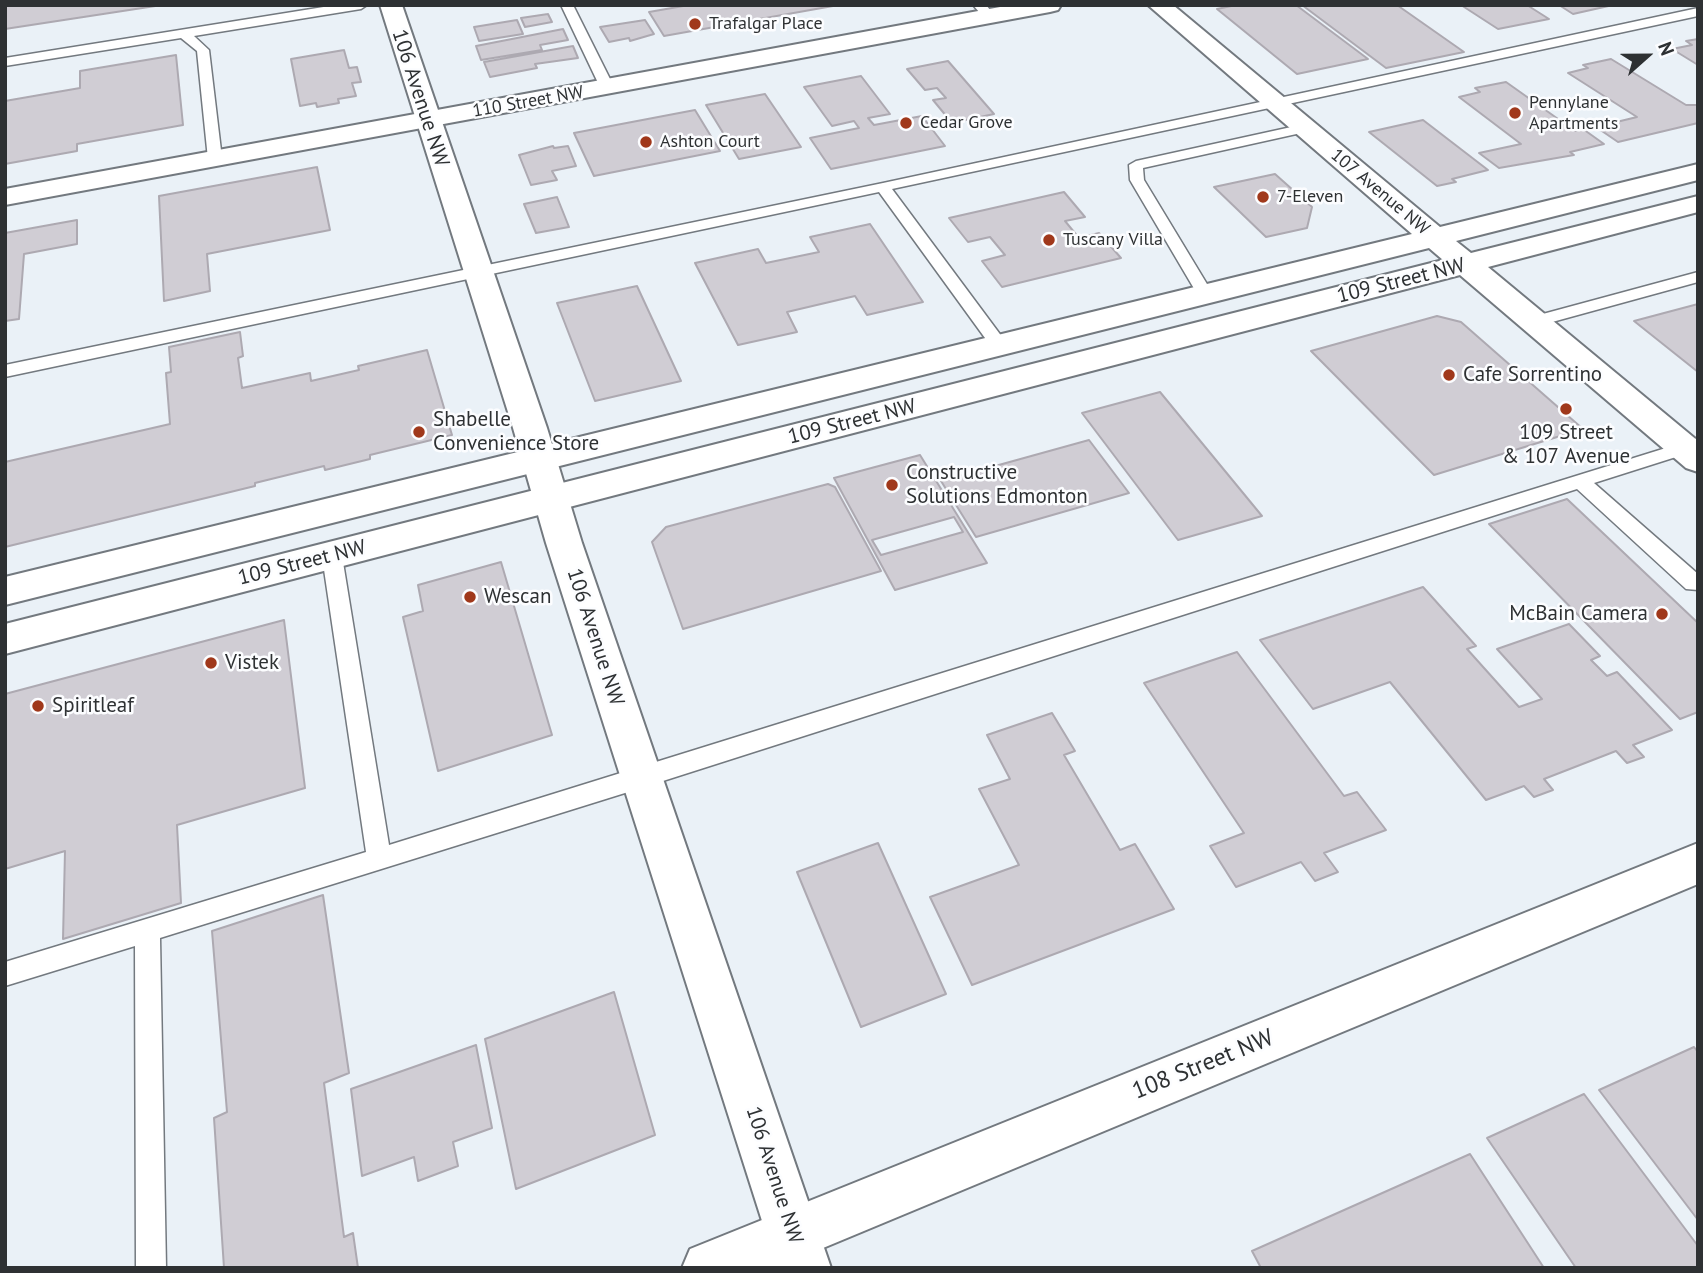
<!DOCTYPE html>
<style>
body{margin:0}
#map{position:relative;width:1703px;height:1273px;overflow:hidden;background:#eaf1f7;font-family:"PT Sans",sans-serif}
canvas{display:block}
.frame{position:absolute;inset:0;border:7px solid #2e3133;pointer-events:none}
.north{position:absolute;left:1612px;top:21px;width:70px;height:70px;-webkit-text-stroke:5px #fcfdff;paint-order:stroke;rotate:69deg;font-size:19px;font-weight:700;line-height:28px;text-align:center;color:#2e3133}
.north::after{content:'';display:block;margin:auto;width:24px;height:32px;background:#2e3133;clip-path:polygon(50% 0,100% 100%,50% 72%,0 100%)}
</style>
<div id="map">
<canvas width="1703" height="1273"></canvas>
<div class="frame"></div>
<div class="north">N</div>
</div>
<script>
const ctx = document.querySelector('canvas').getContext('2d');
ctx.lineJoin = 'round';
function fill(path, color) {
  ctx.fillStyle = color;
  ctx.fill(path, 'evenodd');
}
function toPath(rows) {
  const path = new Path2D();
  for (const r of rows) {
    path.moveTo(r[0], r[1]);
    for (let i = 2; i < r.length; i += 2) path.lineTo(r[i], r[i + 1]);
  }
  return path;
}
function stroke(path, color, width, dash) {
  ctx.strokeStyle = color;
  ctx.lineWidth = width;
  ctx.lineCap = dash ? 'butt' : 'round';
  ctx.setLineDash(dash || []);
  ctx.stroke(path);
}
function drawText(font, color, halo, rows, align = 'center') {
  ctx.font = font + ' "PT Sans",sans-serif';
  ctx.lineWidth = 5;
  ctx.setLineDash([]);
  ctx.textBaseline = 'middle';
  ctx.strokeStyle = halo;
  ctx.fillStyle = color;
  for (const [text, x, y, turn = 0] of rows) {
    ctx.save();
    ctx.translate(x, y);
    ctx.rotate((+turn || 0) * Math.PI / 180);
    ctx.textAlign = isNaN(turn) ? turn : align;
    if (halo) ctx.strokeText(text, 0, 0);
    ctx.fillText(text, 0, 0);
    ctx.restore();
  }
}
const building = toPath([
 [5,5,162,5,5,29,5,5],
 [689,5,832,5,833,6,664,36,649,12,689,5],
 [1236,5,1296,5,1368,59,1297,74,1217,9,1236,5],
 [1302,5,1397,5,1464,52,1386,68,1302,5],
 [1461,5,1527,5,1549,19,1498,29,1461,5],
 [1559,5,1613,5,1573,14,1559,5],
 [548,14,552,22,525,27,521,18,548,14],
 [517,20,523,34,479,41,474,27,517,20],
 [645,20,654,34,630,41,629,38,609,42,600,27,645,20],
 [563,29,568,40,540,45,542,50,481,60,476,46,563,29],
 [1698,39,1698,65,1672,49,1692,45,1686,41,1698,39],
 [573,46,578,58,535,64,537,68,490,77,484,62,573,46],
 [344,50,349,68,357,67,361,82,352,83,356,96,338,99,339,103,317,107,316,103,300,106,291,59,344,50],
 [176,55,183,125,77,144,77,151,5,164,5,101,80,88,80,71,176,55],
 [1611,59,1686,105,1698,105,1698,123,1618,142,1596,127,1637,117,1568,73,1588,68,1583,65,1611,59],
 [948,61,994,114,952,123,933,100,946,98,937,88,925,90,907,69,948,61],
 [861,76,890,114,868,118,874,125,922,116,945,146,831,169,810,138,859,128,854,121,832,126,804,87,861,76],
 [1506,82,1575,131,1583,129,1604,144,1570,152,1574,155,1499,168,1479,153,1521,144,1459,97,1480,92,1475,88,1506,82],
 [765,94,801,147,739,159,706,105,765,94],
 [695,110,720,151,594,176,574,133,695,110],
 [1423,120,1488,170,1452,179,1456,182,1437,186,1369,132,1423,120],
 [553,146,554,148,568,146,576,166,552,171,557,180,531,185,519,155,553,146],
 [317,167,330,230,207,254,210,291,164,301,159,196,317,167],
 [1275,174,1312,207,1307,228,1266,237,1214,187,1275,174],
 [1064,192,1085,217,1065,221,1079,238,1099,233,1121,258,1002,287,982,261,1005,255,990,237,968,242,949,218,1064,192],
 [557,197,569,227,536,233,524,204,557,197],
 [77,220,77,244,24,254,19,319,5,321,5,233,77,220],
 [870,224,923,302,867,315,855,296,787,312,797,332,738,345,695,263,758,249,766,263,819,252,810,237,870,224],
 [637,286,681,381,595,401,557,303,637,286],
 [1698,304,1698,372,1634,321,1698,304],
 [1437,316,1461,322,1583,429,1434,475,1311,351,1437,316],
 [240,332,243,356,238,358,242,388,310,373,311,381,359,370,358,366,427,350,452,435,370,455,370,459,325,470,324,466,255,483,255,486,5,547,5,462,170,424,166,373,171,372,169,347,240,332],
 [1160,392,1262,516,1178,540,1082,413,1160,392],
 [1089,440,1129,493,976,537,941,481,1089,440],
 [920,455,987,563,895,590,834,478,920,455],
 [954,517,963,532,881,555,872,540,954,517],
 [828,484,835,487,881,571,683,629,652,542,666,527,828,484],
 [1567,499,1698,623,1698,712,1680,719,1489,524,1567,499],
 [501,562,552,735,438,771,403,617,423,611,418,585,501,562],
 [1423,587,1476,646,1467,649,1519,707,1542,699,1497,649,1569,624,1600,656,1591,660,1607,676,1617,672,1672,730,1633,745,1644,757,1627,763,1616,751,1544,779,1553,790,1534,797,1524,786,1486,800,1390,682,1313,709,1260,640,1423,587],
 [284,620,305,788,177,825,181,903,63,939,65,851,5,869,5,694,284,620],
 [1237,652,1344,796,1357,792,1386,830,1324,853,1338,872,1315,881,1301,862,1236,887,1210,846,1244,833,1144,683,1237,652],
 [1052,713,1075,751,1064,755,1120,850,1135,844,1174,909,972,985,930,897,1019,865,979,789,1010,779,987,735,1052,713],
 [878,843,946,994,861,1027,797,872,878,843],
 [323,895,349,1073,324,1083,344,1237,353,1233,358,1268,224,1268,214,1118,227,1112,212,931,323,895],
 [614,992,655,1135,516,1189,485,1039,614,992],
 [476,1045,492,1128,453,1142,458,1166,418,1181,414,1157,362,1176,351,1089,476,1045],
 [1694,1047,1698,1052,1698,1220,1599,1090,1694,1047],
 [1584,1094,1698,1246,1698,1268,1576,1268,1487,1138,1584,1094],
 [1470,1154,1544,1268,1261,1268,1252,1251,1470,1154]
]);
fill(building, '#d0cdd4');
stroke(building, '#ada9b1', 2);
const service = toPath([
 [336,5,367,5,361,9,194,36,209,50,222,159,215,163,208,159,197,51,181,38,5,66,5,58,336,5],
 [561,5,573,5,614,87,612,90,602,90,600,87,561,5],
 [973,5,986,5,996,17,994,20,986,20,973,5],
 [1698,8,1698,16,892,189,1005,341,1008,345,999,350,993,349,879,192,5,377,5,365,883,183,1698,8],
 [1305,124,1310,125,1310,131,1143,168,1144,180,1213,294,1205,299,1199,297,1130,180,1129,165,1136,161,1305,124],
 [1698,272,1698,282,1534,327,1526,322,1528,318,1698,272],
 [1698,438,1698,450,1594,483,1698,574,1698,590,1686,589,1577,489,641,788,160,938,166,1268,136,1268,135,946,5,986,5,962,366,852,322,556,325,551,332,549,339,551,342,556,389,845,1698,438]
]);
const minor = toPath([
 [1011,5,1061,5,1058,10,1050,12,5,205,5,189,1011,5],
 [1698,843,1698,884,775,1268,682,1268,690,1249,1698,843]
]);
const tertiary = toPath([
 [380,5,402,5,547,428,582,543,831,1268,777,1268,546,543,513,428,380,5]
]);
const secondary = toPath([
 [1148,5,1173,5,1440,227,1698,164,1698,180,1456,241,1471,253,1698,196,1698,212,1488,267,1698,441,1698,472,1686,468,1460,275,5,654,5,624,1443,260,1429,248,5,605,5,577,1412,234,1148,5]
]);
stroke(service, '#73797f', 3);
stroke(minor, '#73797f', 4);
stroke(tertiary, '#73797f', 4);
stroke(secondary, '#73797f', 4);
fill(service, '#fff');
fill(minor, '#fff');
fill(tertiary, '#fff');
fill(secondary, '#fff');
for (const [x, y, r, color] of [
 [695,24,7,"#a0381b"],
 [1515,113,7,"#a0381b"],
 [906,123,7,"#a0381b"],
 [646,142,7,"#a0381b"],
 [1263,197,7,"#a0381b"],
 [1049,240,7,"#a0381b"],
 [1449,375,7,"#a0381b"],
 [1566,409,7,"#a0381b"],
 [419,432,7,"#a0381b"],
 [892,485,7,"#a0381b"],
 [470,597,7,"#a0381b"],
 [1662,614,7,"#a0381b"],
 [211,663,7,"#a0381b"],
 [38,706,7,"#a0381b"]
]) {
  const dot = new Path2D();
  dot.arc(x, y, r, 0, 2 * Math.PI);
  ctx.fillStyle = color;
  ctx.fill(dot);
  stroke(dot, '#fcfdff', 2.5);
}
drawText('18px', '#2e3133', '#fcfdff', [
 ["Trafalgar Place",709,24],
 ["Pennylane",1529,103],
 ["Apartments",1529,124],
 ["Cedar Grove",920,123],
 ["Ashton Court",660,142],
 ["7-Eleven",1277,197],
 ["Tuscany Villa",1063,240]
], 'left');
drawText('18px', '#2e3133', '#fcfdff', [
 ["110 Street NW",528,102,-10],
 ["107 Avenue NW",1380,192,40]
]);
drawText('21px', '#2e3133', '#fcfdff', [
 ["106 Avenue NW",420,98,72],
 ["109 Street NW",1401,281,-14],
 ["109 Street NW",852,422,-14],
 ["109 Street NW",302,563,-14],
 ["106 Avenue NW",595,637,72],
 ["106 Avenue NW",774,1175,72]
]);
drawText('21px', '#2e3133', '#fcfdff', [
 ["Cafe Sorrentino",1463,375],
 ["Shabelle",433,420],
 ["Convenience Store",433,444],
 ["109 Street",1566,433,"center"],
 ["& 107 Avenue",1566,457,"center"],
 ["Constructive",906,473],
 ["Solutions Edmonton",906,497],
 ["Wescan",484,597],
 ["McBain Camera",1648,614,"right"],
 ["Vistek",225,663],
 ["Spiritleaf",52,706]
], 'left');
drawText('24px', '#2e3133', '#fcfdff', [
 ["108 Street NW",1203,1065,-22]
]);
</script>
